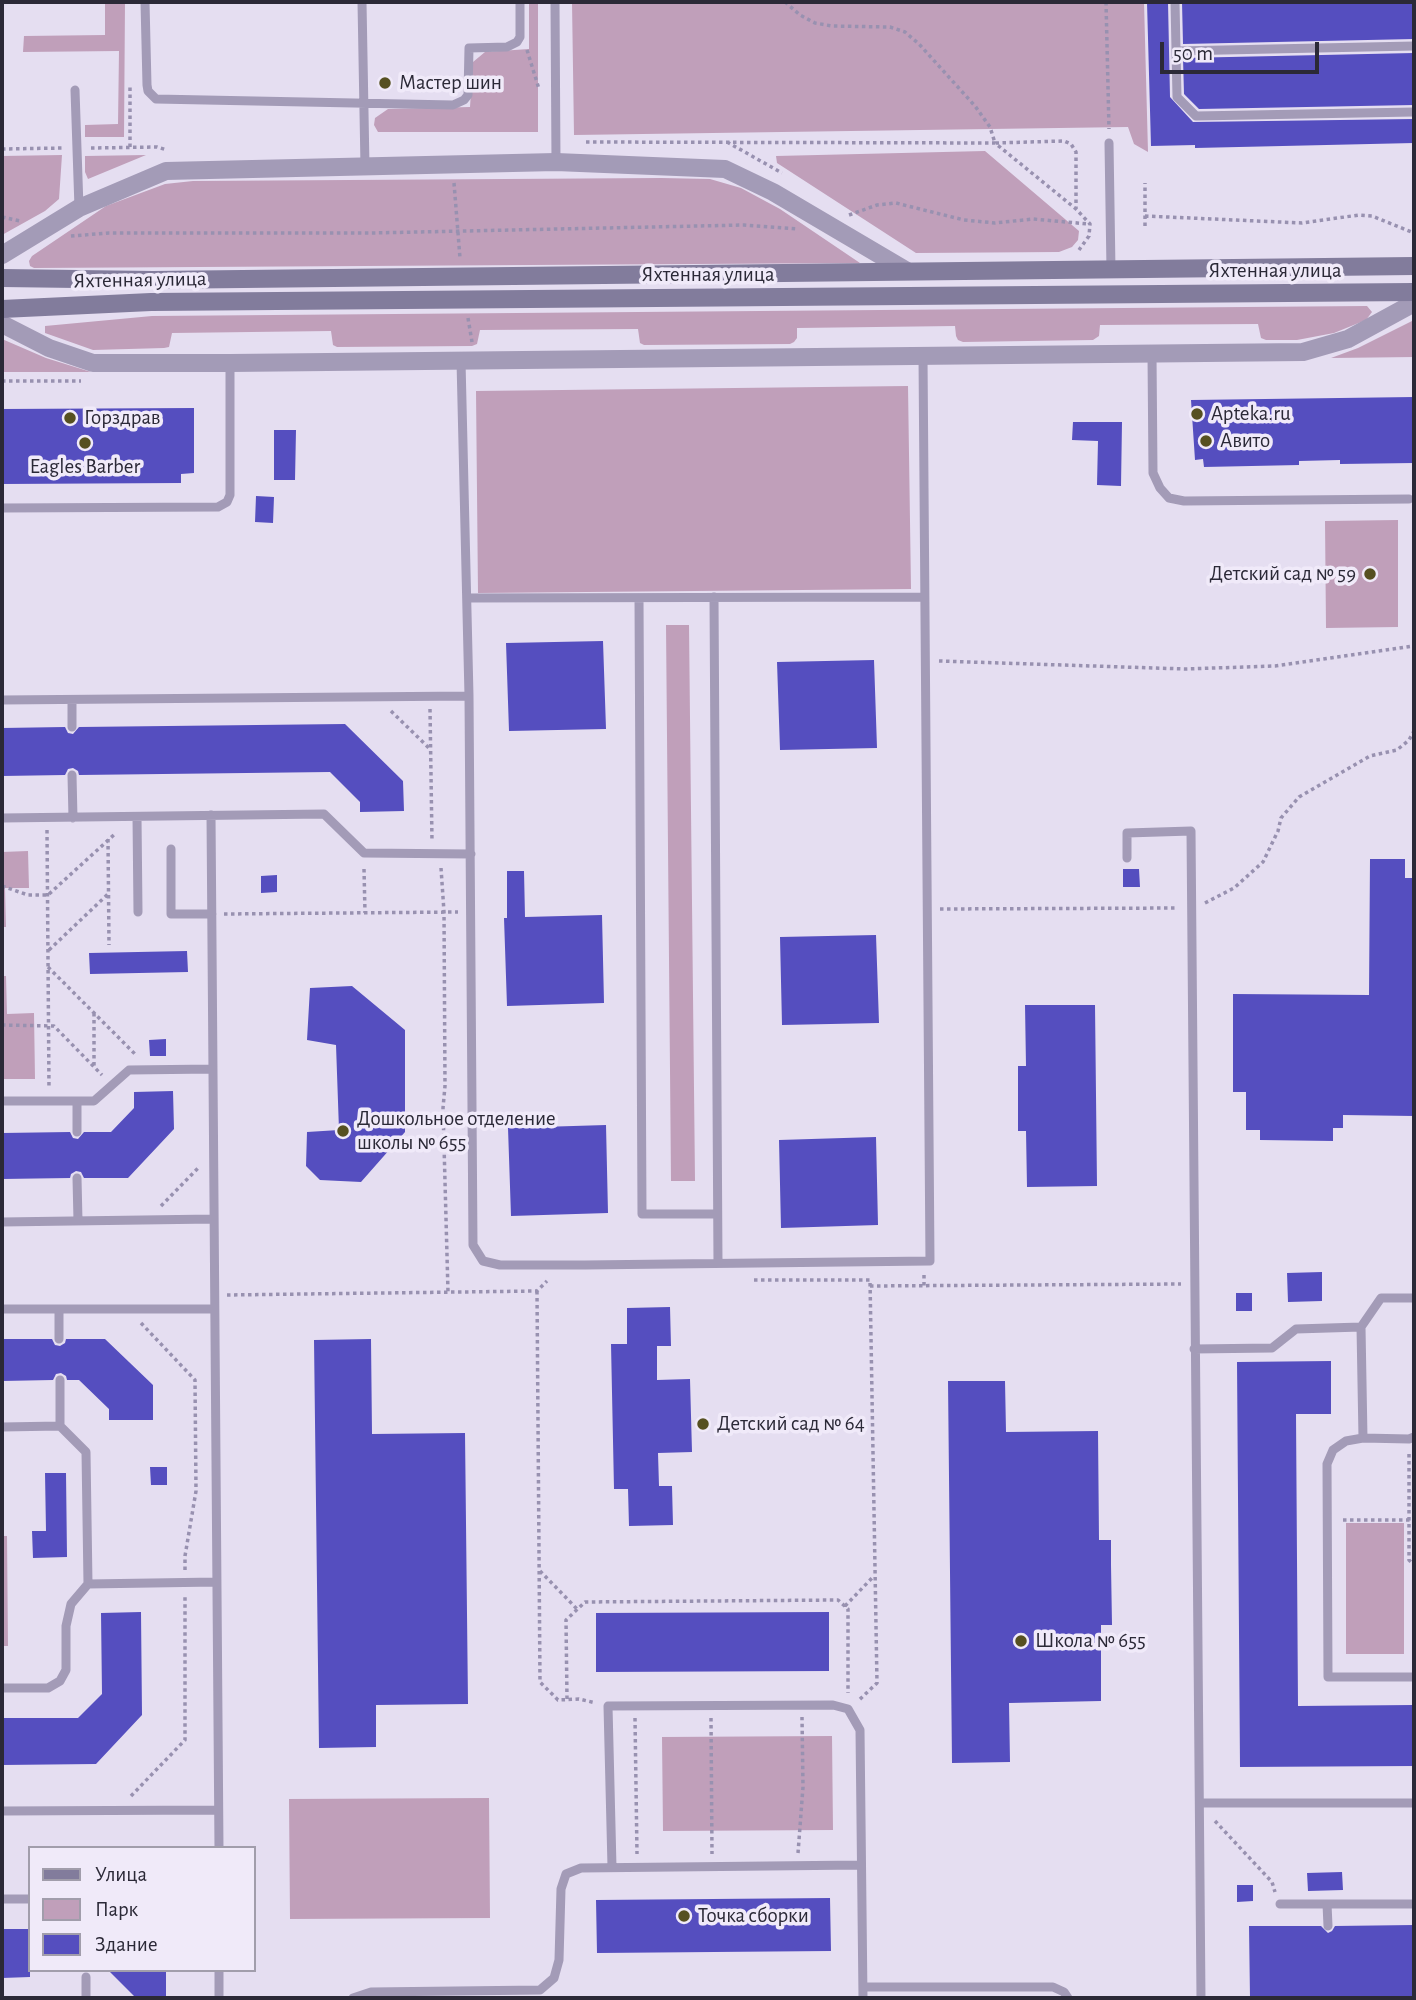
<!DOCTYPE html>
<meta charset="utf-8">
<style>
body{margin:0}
#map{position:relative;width:1416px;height:2000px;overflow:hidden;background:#e5def1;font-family:"Alegreya Sans",sans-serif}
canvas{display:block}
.frame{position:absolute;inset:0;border:4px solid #2b2937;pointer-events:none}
.legend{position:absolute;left:28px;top:1846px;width:228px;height:126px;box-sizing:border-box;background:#f0eaf9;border:2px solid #a19dab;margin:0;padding:9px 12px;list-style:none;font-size:21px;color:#2b2937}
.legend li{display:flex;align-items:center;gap:14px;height:35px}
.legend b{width:35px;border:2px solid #a19dab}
.scale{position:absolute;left:1160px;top:42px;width:159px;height:32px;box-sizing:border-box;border:4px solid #2b2937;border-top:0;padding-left:9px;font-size:21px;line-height:24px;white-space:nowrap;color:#2b2937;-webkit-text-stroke:5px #f0eaf9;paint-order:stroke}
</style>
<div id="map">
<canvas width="1416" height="2000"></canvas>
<div class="frame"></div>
<ul class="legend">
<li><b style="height:9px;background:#827c9c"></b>Улица</li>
<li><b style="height:19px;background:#c09fba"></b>Парк</li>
<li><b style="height:19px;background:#554ebf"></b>Здание</li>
</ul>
<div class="scale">50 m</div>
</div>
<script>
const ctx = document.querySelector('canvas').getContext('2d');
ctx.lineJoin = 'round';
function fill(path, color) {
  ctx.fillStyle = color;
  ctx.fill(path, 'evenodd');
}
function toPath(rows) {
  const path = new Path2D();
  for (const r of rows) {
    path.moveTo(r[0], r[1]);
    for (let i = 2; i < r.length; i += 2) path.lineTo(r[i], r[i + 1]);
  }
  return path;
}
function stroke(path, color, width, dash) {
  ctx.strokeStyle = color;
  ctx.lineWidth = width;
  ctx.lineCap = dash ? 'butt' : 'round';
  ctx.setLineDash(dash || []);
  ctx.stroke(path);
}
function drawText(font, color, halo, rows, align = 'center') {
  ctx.font = font + ' "Alegreya Sans",sans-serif';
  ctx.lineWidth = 7;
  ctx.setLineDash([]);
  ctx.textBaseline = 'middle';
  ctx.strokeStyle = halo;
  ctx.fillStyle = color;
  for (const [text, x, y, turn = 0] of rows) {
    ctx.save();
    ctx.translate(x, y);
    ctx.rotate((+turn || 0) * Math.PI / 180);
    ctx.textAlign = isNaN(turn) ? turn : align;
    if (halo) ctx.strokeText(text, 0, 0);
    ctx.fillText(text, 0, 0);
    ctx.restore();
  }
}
fill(toPath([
 [105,2,125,2,124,137,85,137,85,125,118,124,119,51,23,52,24,36,105,35],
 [529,2,538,2,538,132,378,132,374,125,375,118,388,109,470,107,473,62,485,52,529,49],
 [572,2,1144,2,1148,152,1134,144,1128,127,574,135],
 [985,151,1079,231,1078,240,1072,247,1059,252,916,253,777,163,776,156],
 [62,155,59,199,45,211,2,235,2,156],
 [146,155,88,179,85,172,85,156],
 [661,178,710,179,741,188,780,209,860,263,34,268,30,266,29,261,32,256,106,206,165,184,193,181],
 [1367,306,1372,312,1366,320,1334,333,1297,340,1266,340,1261,338,1258,324,1100,325,1099,336,1093,340,963,342,958,340,956,336,955,326,797,328,797,338,794,342,790,344,644,345,640,343,638,329,480,330,477,344,472,346,337,347,333,345,331,331,172,333,169,347,164,348,93,350,45,333,45,326,152,316],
 [1414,320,1414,357,1331,358,1358,348],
 [2,339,46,358,91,372,2,372],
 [908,386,911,589,478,593,476,391],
 [1398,520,1398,627,1326,628,1325,521],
 [666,625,689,625,695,1181,671,1181],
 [28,851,29,888,5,888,6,927,2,927,2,852],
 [2,976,6,976,7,1014,34,1013,35,1079,2,1079],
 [1346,1523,1404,1523,1404,1654,1346,1654],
 [2,1536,7,1536,8,1646,2,1646],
 [832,1736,833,1830,663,1831,662,1737],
 [489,1798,490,1918,290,1919,289,1799]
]), '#c09fba');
fill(toPath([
 [1147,2,1168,2,1170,97,1193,122,1414,119,1414,143,1195,148,1195,145,1151,146],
 [1182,2,1414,2,1414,39,1183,44],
 [1414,53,1414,105,1199,109,1184,94,1183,58],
 [1414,397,1414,463,1340,464,1340,460,1299,461,1299,465,1204,467,1203,459,1195,460,1191,400],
 [194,408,194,473,181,474,181,483,2,484,2,409],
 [1073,422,1122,422,1121,486,1097,485,1098,441,1072,440],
 [274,430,296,430,295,480,274,480],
 [256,496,274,497,273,523,255,522],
 [603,641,606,729,509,731,506,643],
 [874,660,877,748,780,750,777,662],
 [345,724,403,781,404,811,360,812,360,802,330,772,79,775,78,771,73,768,68,769,65,775,2,776,2,728,65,727,68,733,73,734,79,727],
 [1370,859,1405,859,1405,878,1414,878,1414,1116,1343,1115,1343,1128,1333,1128,1333,1141,1260,1140,1260,1130,1246,1130,1246,1092,1233,1092,1233,994,1369,995],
 [1123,869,1139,869,1140,887,1123,887],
 [507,871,524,871,525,917,602,915,604,1003,507,1006,504,918,507,918],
 [277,875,277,892,261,893,261,876],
 [876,935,879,1023,782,1025,780,937],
 [187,951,188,972,90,974,89,953],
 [352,986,405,1030,405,1132,361,1182,320,1180,306,1166,307,1132,339,1130,336,1045,307,1040,310,988],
 [1025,1005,1095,1005,1097,1186,1027,1187,1026,1131,1018,1131,1018,1066,1026,1066],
 [166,1039,166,1056,150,1056,149,1040],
 [173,1091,174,1129,128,1178,84,1178,81,1172,76,1171,71,1174,70,1178,2,1179,2,1133,70,1132,73,1138,78,1139,84,1132,111,1132,134,1108,134,1092],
 [606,1125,608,1213,511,1216,508,1128],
 [876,1137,878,1225,781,1228,779,1140],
 [1322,1272,1322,1301,1288,1302,1287,1273],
 [1236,1293,1252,1293,1252,1311,1236,1311],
 [670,1307,671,1346,657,1346,657,1380,690,1379,692,1452,658,1453,659,1486,672,1486,673,1525,629,1526,628,1489,614,1489,611,1344,627,1344,627,1308],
 [2,1339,52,1339,55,1345,60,1346,65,1343,66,1339,105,1339,153,1385,153,1420,109,1420,109,1409,79,1380,67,1380,66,1376,61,1373,56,1374,53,1380,2,1381],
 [371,1339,372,1434,465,1433,468,1704,376,1705,376,1747,319,1748,314,1340],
 [1331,1361,1331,1414,1296,1414,1298,1706,1414,1705,1414,1766,1240,1767,1237,1362],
 [948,1381,1005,1381,1006,1432,1098,1431,1099,1540,1111,1540,1111,1565,1112,1625,1101,1625,1101,1701,1009,1703,1010,1762,952,1763],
 [150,1467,167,1467,167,1485,151,1485],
 [45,1473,66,1473,67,1557,33,1558,32,1531,46,1531],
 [141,1612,142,1715,96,1764,2,1765,2,1718,78,1718,102,1694,101,1613],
 [829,1612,829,1671,596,1672,596,1613],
 [1342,1872,1343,1890,1308,1891,1307,1873],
 [1237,1885,1253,1885,1253,1901,1237,1902],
 [830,1898,831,1951,597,1953,596,1900],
 [1414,1925,1414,1997,1250,1998,1249,1926,1321,1926,1328,1933,1332,1931,1335,1926],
 [2,1929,30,1929,30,1977,2,1978],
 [108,1970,166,1970,166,1998,136,1998]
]), '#554ebf');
stroke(toPath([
 [785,2,800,15,815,23,832,26,890,27,905,32,919,44,975,106,990,127,995,143,1064,141,1071,144,1076,152,1076,209],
 [1106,2,1109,129],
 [527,50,539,89],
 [586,142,995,143,1076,209,1090,224,1089,236,1079,250],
 [727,142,782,173],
 [130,147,130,86],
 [91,148,157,147,167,150],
 [2,149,63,148],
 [454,183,460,258],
 [849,215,877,205,896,203,964,220,995,223,1033,219,1088,224],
 [1145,216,1302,223,1359,215,1372,216,1414,233],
 [2,217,20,221],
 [1145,226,1145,183],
 [71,236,109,233,371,233,744,225,798,229],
 [468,318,472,342],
 [2,381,81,381],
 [939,661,1185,669,1275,666,1414,646],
 [430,709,432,841],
 [391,711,430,749],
 [47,830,49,1088],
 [108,839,109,945],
 [441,868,444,912,445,1086,443,1108,448,1292],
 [364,869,365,913],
 [2,886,28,895,48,895,116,833],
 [1205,903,1234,888,1263,862,1278,831,1281,818,1299,797,1370,756,1397,750,1409,740,1414,731],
 [940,909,1178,908],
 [224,914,458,912],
 [49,950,108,894],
 [48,967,137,1056],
 [94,1013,94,1067],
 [2,1025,54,1026,102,1075],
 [161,1206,200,1166],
 [924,1275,924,1287],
 [754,1280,870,1280,877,1683,858,1701],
 [870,1286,1181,1284],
 [537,1291,540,1682,558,1700,579,1699,596,1703],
 [227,1295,537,1291,547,1281],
 [141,1323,195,1380,196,1491,185,1556,185,1570],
 [1409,1454,1409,1560,1414,1565],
 [1343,1520,1414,1520],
 [540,1571,577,1609],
 [845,1606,874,1576],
 [567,1699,566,1620,585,1602,838,1600,848,1609,848,1693],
 [635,1718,637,1854],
 [711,1718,712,1854],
 [131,1796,185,1740,185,1595],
 [1215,1821,1272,1882,1275,1892],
 [798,1853,803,1787,802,1717]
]), '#9891b0', 3.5, [3.5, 3.5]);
stroke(toPath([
 [145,2,147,85,148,91,156,99,453,105,464,100,468,95,469,48,507,47,517,42,520,37,520,2],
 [362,2,365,167],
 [555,2,556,162],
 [1175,2,1177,97,1196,116,1414,112],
 [1176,51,1414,46],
 [75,90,79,208],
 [1109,143,1111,270],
 [1152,354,1153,473,1160,488,1169,498,1184,501,1409,499],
 [461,361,469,696,473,1245,483,1261,500,1265,585,1265,930,1261,923,356],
 [2,508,218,507,227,502,230,495,230,363],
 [714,597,718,1263],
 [467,598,923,597],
 [639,598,642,1214,717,1214],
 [2,700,469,696],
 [72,700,72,727],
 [72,775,73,818],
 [211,815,219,1848],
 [137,817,138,912],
 [2,818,324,814,364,853,471,854],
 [171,849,171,914,212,914],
 [1127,858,1127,833,1191,831,1201,1998],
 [2,1101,94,1101,129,1070,213,1069],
 [77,1132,77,1101],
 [77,1178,78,1221],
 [2,1222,213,1219],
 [2,1309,214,1309],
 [59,1310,59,1339],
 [1194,1349,1272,1348,1296,1329,1361,1327],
 [60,1380,60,1426],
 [2,1427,60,1426,86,1452,88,1584,71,1604,66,1626,66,1670,60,1681,48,1688,2,1688],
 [1414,1437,1409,1439,1363,1438,1346,1441,1333,1450,1327,1464,1328,1677,1414,1677],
 [1363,1438,1361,1327,1381,1298,1414,1298],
 [88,1584,216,1582],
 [1200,1803,1414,1803],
 [2,1811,218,1810],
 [612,1867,608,1706,833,1705,848,1709,860,1730,863,1998],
 [2,1899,30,1899],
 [1280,1904,1414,1904],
 [1327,1904,1328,1926],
 [219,1970,219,1998],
 [86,1977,86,1998],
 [863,1987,1053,1987,1064,1992,1068,1998],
 [353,1998,371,1992,540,1990,554,1978,559,1960,561,1889,566,1874,581,1868,861,1865]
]), '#a39bb7', 9);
stroke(toPath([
 [2,255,79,208,166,171,556,162,725,169,773,192,907,271],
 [2,324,49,348,93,363,230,363,1303,352,1348,339,1414,303]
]), '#a39bb7', 18);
stroke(toPath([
 [2,278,153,280,1414,266],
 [2,309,151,302,1414,292]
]), '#827c9c', 18);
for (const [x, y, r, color] of [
 [385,83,7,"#565021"],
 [1197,414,7,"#565021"],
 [70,418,7,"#565021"],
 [1206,441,7,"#565021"],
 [85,443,7,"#565021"],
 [1370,574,7,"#565021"],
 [343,1131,7,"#565021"],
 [703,1424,7,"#565021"],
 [1021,1641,7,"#565021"],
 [684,1916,7,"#565021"]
]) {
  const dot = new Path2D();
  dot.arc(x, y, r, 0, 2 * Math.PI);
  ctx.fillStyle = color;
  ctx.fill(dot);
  stroke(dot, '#f0eaf9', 2.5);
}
drawText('21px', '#2b2937', '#f0eaf9', [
 ["Мастер шин",399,83],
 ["Apteka.ru",1211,414],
 ["Горздрав",84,418],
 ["Авито",1220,441],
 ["Eagles Barber",85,467,"center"],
 ["Детский сад № 59",1356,574,"right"],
 ["Дошкольное отделение",357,1119],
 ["школы № 655",357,1143],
 ["Детский сад № 64",717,1424],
 ["Школа № 655",1035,1641],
 ["Точка сборки",698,1916]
], 'left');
drawText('21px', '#2b2937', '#f0eaf9', [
 ["Яхтенная улица",1275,271],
 ["Яхтенная улица",708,275],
 ["Яхтенная улица",140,280,-1]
]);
</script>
